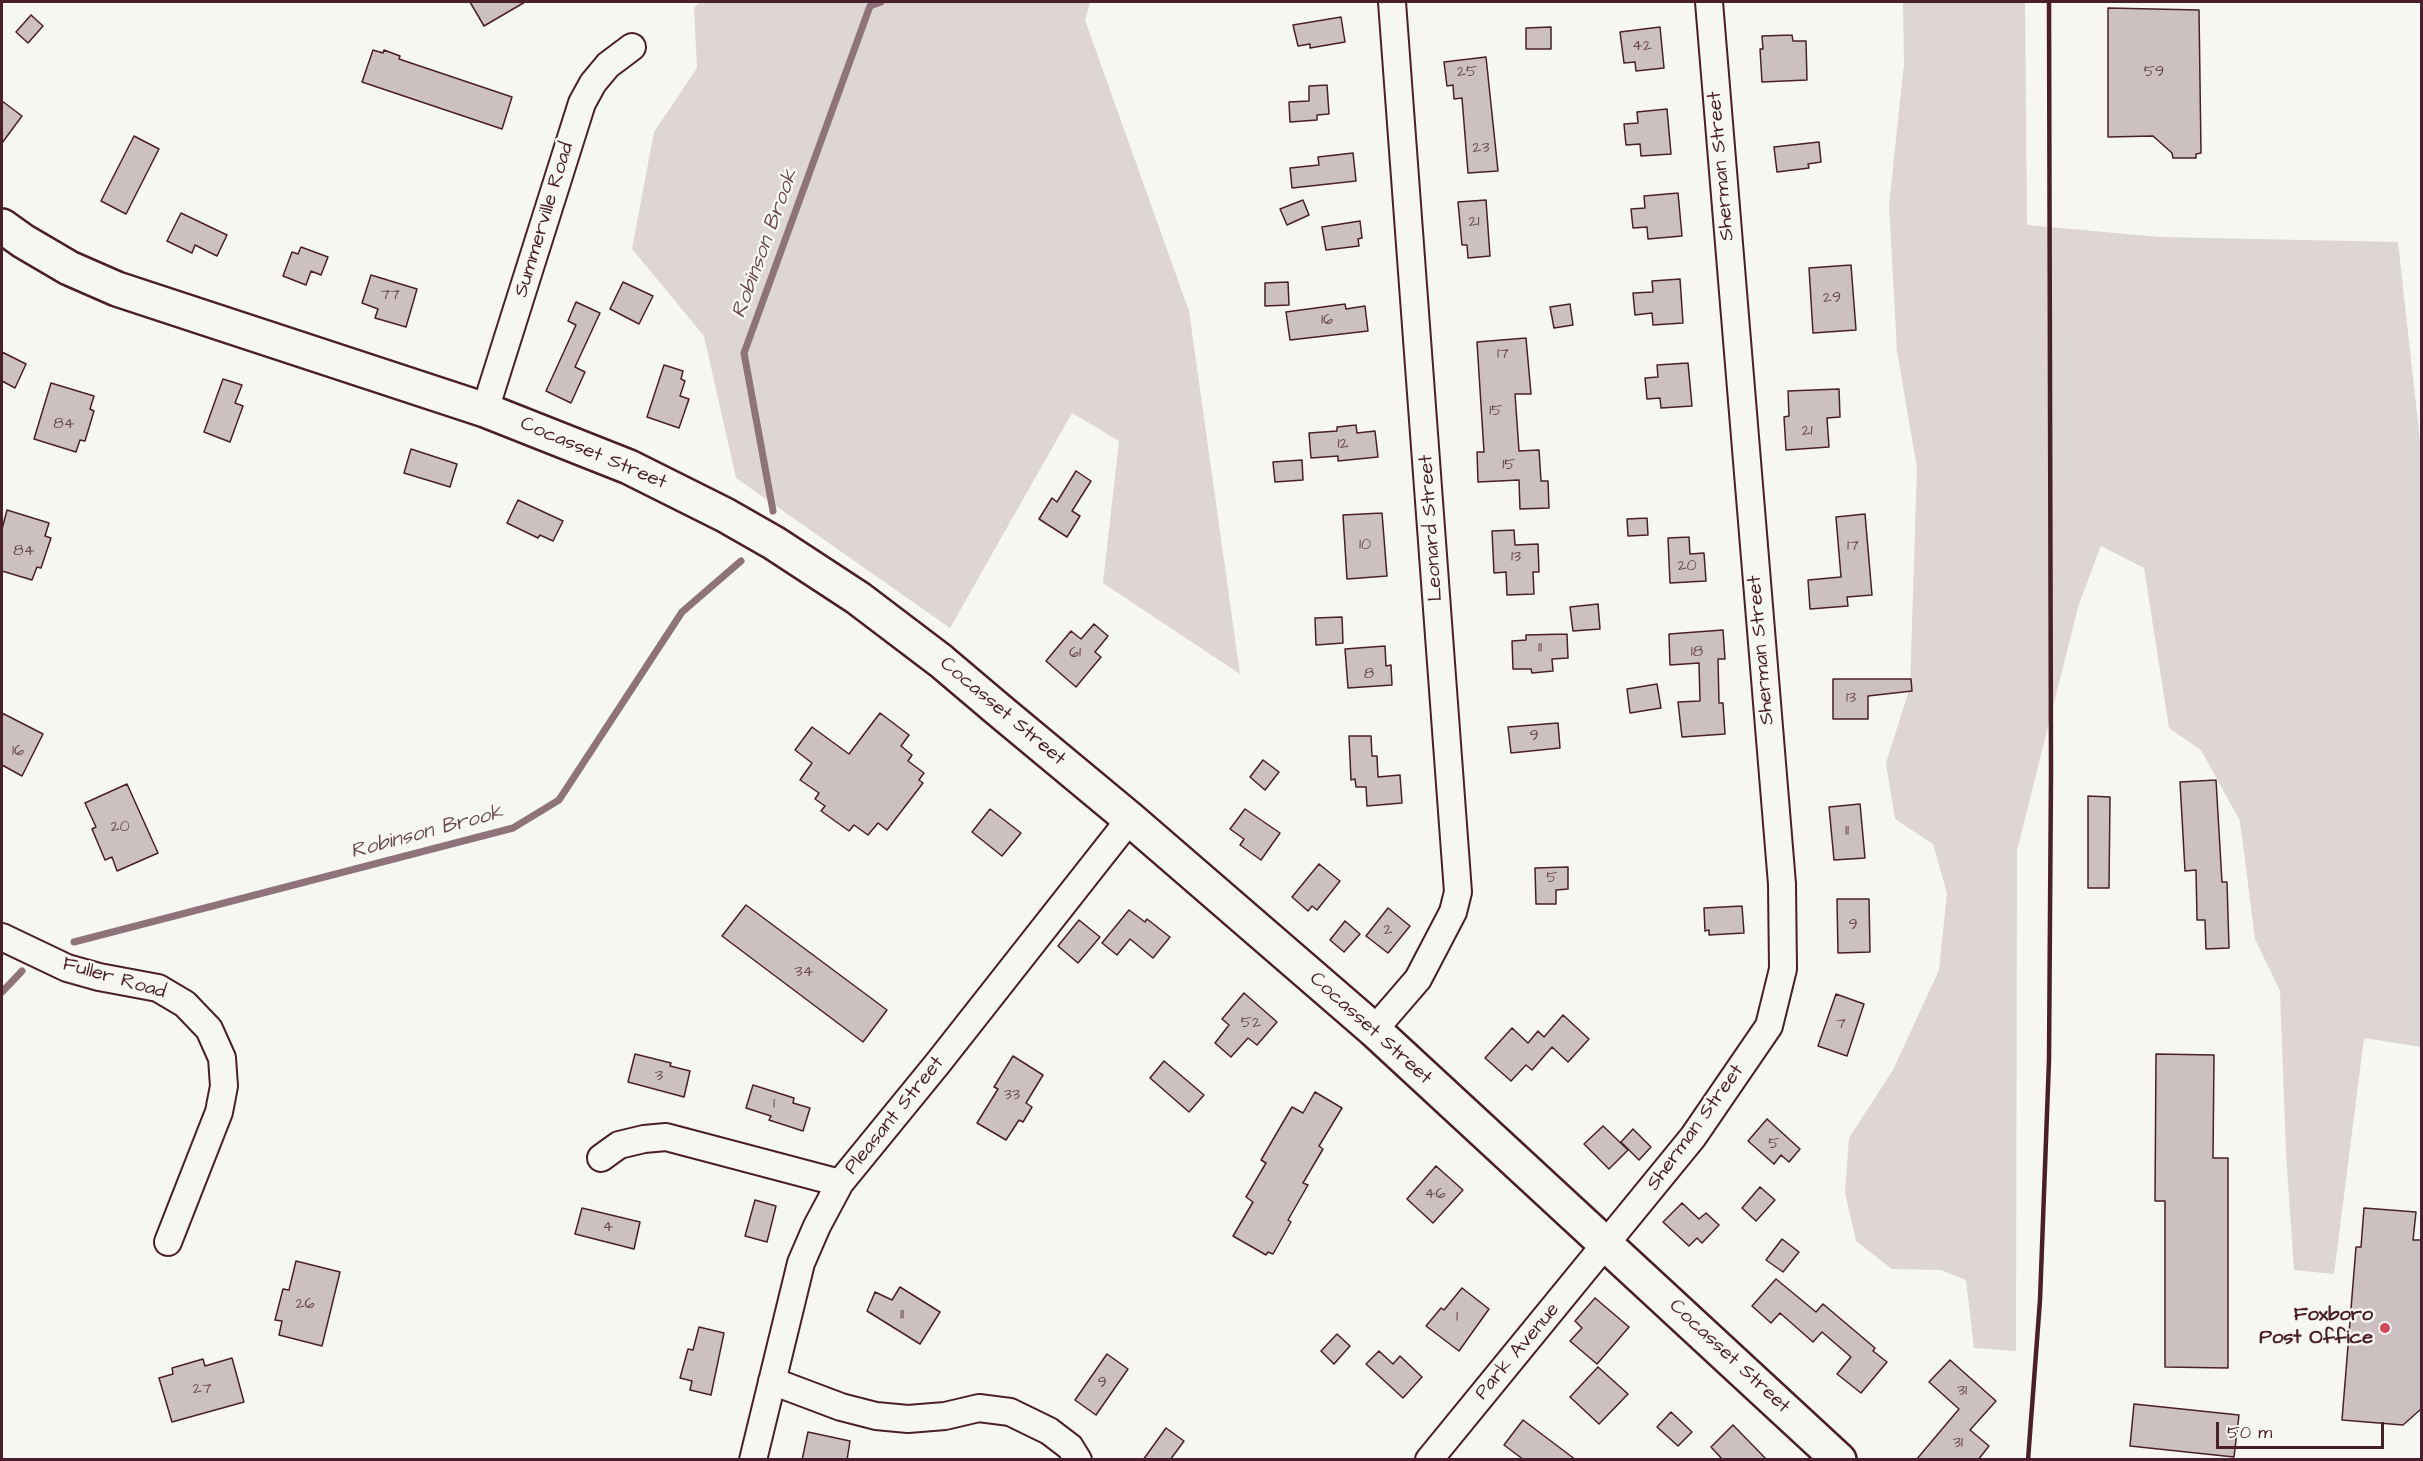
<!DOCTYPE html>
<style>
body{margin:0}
#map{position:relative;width:2423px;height:1461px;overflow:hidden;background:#f6f6f2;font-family:"Architects Daughter",sans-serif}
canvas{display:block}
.frame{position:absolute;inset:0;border:3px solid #4a1f2b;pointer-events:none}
.scale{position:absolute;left:2216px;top:1422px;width:168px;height:27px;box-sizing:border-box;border:3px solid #4a1f2b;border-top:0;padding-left:8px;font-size:18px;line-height:21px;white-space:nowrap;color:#4a1f2b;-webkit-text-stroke:4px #f6f6f2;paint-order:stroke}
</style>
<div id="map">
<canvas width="2423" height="1461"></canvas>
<div class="frame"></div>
<div class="scale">50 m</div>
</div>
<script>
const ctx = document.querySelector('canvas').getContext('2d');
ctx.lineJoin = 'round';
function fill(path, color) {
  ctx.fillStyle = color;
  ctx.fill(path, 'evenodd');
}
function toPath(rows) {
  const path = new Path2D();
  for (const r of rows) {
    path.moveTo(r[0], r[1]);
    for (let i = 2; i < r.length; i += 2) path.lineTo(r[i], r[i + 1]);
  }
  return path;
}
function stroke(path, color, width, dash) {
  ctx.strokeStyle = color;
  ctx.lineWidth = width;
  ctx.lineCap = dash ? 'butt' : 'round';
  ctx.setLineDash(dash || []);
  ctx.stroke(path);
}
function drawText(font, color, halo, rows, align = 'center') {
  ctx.font = font + ' "Architects Daughter",sans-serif';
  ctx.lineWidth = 5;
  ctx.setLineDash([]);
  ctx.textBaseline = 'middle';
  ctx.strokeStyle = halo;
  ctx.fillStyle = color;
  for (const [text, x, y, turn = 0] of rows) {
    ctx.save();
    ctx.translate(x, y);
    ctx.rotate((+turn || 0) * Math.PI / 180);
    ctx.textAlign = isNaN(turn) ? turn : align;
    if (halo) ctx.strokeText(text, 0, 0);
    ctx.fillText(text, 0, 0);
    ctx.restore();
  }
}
fill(toPath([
 [700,2,1090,2,1085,20,1189,311,1240,674,1103,583,1119,441,1072,413,950,628,736,478,704,336,632,249,654,132,697,68,694,8],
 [1903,2,2025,2,2027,225,2160,237,2398,242,2422,459,2421,1047,2364,1038,2334,1274,2294,1270,2286,1153,2280,991,2255,939,2240,821,2201,750,2169,728,2144,568,2101,546,2079,604,2017,850,2016,1351,1974,1348,1966,1280,1941,1270,1892,1269,1856,1241,1845,1193,1849,1138,1893,1070,1939,970,1947,893,1933,844,1895,819,1886,763,1910,687,1917,468,1897,351,1889,205,1904,64]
]), '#ddd6d5');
stroke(toPath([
 [773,511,744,353,870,6,881,2],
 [74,942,513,828,559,800,682,612,741,561],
 [2,992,22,971]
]), '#8e747a', 7);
const building = toPath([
 [470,2,525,2,484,26,470,2],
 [2108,8,2199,10,2201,153,2196,154,2196,158,2173,158,2172,153,2153,136,2108,137,2108,8],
 [31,15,43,26,28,43,16,32,31,15],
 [1341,17,1345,42,1310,48,1310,44,1298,46,1293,25,1341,17],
 [1551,27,1551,49,1526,49,1526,28,1551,27],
 [1660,27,1664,68,1636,71,1635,62,1624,63,1620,32,1660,27],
 [1792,35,1793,41,1806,41,1807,80,1762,82,1760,49,1763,49,1762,36,1792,35],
 [373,50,383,53,384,50,400,56,399,59,512,97,502,129,362,82,373,50],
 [1486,57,1498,171,1468,173,1462,98,1454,99,1453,85,1447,86,1444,62,1486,57],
 [1327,85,1329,114,1317,115,1317,120,1290,122,1289,102,1309,101,1309,86,1327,85],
 [2,101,22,116,2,143,2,101],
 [1667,109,1671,154,1641,156,1640,144,1626,145,1624,124,1638,123,1637,112,1667,109],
 [134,136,159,149,126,214,101,201,134,136],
 [1819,142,1821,162,1808,164,1809,168,1777,172,1774,147,1819,142],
 [1353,153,1356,181,1292,188,1290,168,1319,165,1318,157,1353,153],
 [1678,193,1682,236,1648,239,1647,227,1633,228,1631,209,1645,208,1644,196,1678,193],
 [1303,200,1309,215,1287,225,1280,209,1303,200],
 [1486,200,1490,256,1468,258,1467,245,1462,245,1458,202,1486,200],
 [181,213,227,235,217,256,195,245,192,253,167,241,181,213],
 [1360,221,1362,238,1358,239,1359,246,1326,250,1322,227,1360,221],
 [301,247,328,257,321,275,311,271,306,285,283,276,292,252,298,254,301,247],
 [1851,265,1856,330,1813,333,1809,268,1851,265],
 [371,275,417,289,406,327,375,318,378,309,362,303,371,275],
 [1680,279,1683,323,1653,325,1652,313,1635,315,1633,293,1653,292,1652,281,1680,279],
 [623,282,653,296,639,324,610,309,623,282],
 [1288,282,1289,305,1265,306,1265,283,1288,282],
 [576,302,600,313,575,367,585,372,571,403,546,391,576,325,568,321,576,302],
 [1345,304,1346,309,1365,306,1368,331,1290,340,1286,312,1345,304],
 [1570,304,1573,325,1554,328,1550,307,1570,304],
 [1526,338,1531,394,1515,394,1519,451,1539,450,1541,481,1548,481,1549,508,1520,509,1519,480,1478,482,1477,452,1484,452,1477,342,1526,338],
 [2,352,26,364,15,388,2,381,2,352],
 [1688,363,1692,406,1661,408,1660,398,1647,399,1645,378,1658,377,1657,365,1688,363],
 [664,365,683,371,681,379,685,381,680,396,689,399,679,428,647,417,664,365],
 [223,379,242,385,235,403,243,406,230,442,204,432,223,379],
 [51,383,94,396,90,409,94,411,85,441,80,440,76,452,34,439,51,383],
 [1839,389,1840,417,1827,418,1829,447,1786,450,1784,417,1789,416,1788,391,1839,389],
 [1356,425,1357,433,1375,431,1378,457,1338,461,1338,456,1311,458,1309,433,1337,431,1337,427,1356,425],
 [411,449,457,464,450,487,404,473,411,449],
 [1302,460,1303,480,1275,482,1273,462,1302,460],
 [1076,471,1091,481,1072,511,1080,516,1067,537,1039,519,1052,498,1057,502,1076,471],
 [518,500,563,521,553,541,540,535,538,538,507,523,518,500],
 [7,510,49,523,45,536,51,538,41,568,37,567,32,580,2,571,2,529,7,510],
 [1382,513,1387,576,1347,579,1343,515,1382,513],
 [1865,514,1872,595,1847,597,1848,606,1810,609,1808,580,1841,577,1836,517,1865,514],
 [1647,518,1648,535,1628,536,1627,519,1647,518],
 [1514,530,1515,545,1538,544,1539,572,1533,572,1534,594,1507,595,1506,572,1494,573,1492,531,1514,530],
 [1689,537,1690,554,1704,553,1706,581,1670,583,1668,538,1689,537],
 [1598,604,1600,629,1573,631,1570,607,1598,604],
 [1342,617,1343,643,1316,645,1315,618,1342,617],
 [1094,624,1108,636,1095,652,1101,657,1076,687,1046,661,1071,631,1081,639,1094,624],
 [1723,630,1725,659,1718,659,1719,703,1723,703,1725,734,1682,737,1678,702,1700,701,1699,663,1670,665,1669,634,1723,630],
 [1567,634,1568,658,1552,659,1553,671,1532,673,1531,669,1513,669,1512,641,1526,640,1526,635,1567,634],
 [1385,646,1386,666,1391,665,1392,685,1348,688,1345,649,1385,646],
 [1833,679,1911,679,1912,691,1868,696,1868,719,1833,719,1833,679],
 [1657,684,1661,708,1630,713,1627,689,1657,684],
 [2,713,43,734,22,776,2,765,2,713],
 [880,713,909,735,901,746,912,755,908,761,924,773,919,780,923,783,887,830,878,823,868,835,854,825,849,831,821,811,825,806,815,799,819,793,800,780,812,763,795,750,812,727,849,754,880,713],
 [1558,723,1560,748,1511,753,1508,727,1558,723],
 [1349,736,1371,736,1372,756,1377,756,1378,777,1400,775,1402,803,1367,806,1366,787,1356,787,1355,779,1351,780,1349,736],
 [1263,760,1279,772,1265,790,1250,777,1263,760],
 [2216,780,2222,882,2227,882,2229,948,2206,949,2205,920,2197,920,2196,870,2185,871,2180,782,2216,780],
 [127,784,158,853,117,871,112,857,105,860,92,829,96,827,85,803,127,784],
 [2088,796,2110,797,2109,888,2088,888,2088,796],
 [1860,804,1865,858,1834,860,1829,807,1860,804],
 [990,809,1021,833,1002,856,972,832,990,809],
 [1245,809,1280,833,1261,860,1240,845,1244,839,1230,829,1245,809],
 [1319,864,1340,881,1317,910,1312,906,1308,911,1292,897,1319,864],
 [1568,867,1568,889,1556,890,1556,904,1536,904,1535,868,1568,867],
 [1837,899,1869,899,1870,952,1838,953,1837,899],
 [746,905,887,1010,863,1042,722,936,746,905],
 [1742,906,1744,933,1709,935,1709,930,1705,931,1704,908,1742,906],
 [1388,908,1410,926,1388,953,1366,936,1388,908],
 [1129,910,1145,922,1147,919,1170,937,1153,958,1130,939,1117,955,1102,943,1129,910],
 [1079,920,1100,937,1078,963,1058,946,1079,920],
 [1345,921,1360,934,1344,952,1330,940,1345,921],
 [1244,993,1277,1022,1257,1045,1248,1038,1231,1057,1215,1043,1229,1025,1222,1019,1244,993],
 [1836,994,1864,1004,1847,1056,1818,1046,1836,994],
 [1563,1015,1589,1039,1568,1062,1552,1047,1532,1070,1526,1065,1511,1081,1485,1058,1512,1028,1528,1043,1538,1031,1544,1037,1563,1015],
 [635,1054,671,1063,670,1066,690,1071,684,1097,628,1082,635,1054],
 [2156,1054,2214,1055,2213,1158,2228,1158,2228,1368,2165,1367,2165,1201,2155,1201,2156,1054],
 [1013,1056,1043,1075,1026,1103,1032,1107,1023,1122,1019,1120,1006,1140,977,1123,998,1089,994,1087,1013,1056],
 [1164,1061,1204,1095,1189,1112,1150,1078,1164,1061],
 [753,1085,794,1098,793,1103,810,1108,803,1131,769,1120,771,1116,746,1108,753,1085],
 [1315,1092,1342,1108,1319,1146,1323,1149,1303,1183,1308,1185,1288,1220,1291,1222,1273,1254,1268,1252,1266,1255,1233,1236,1253,1202,1246,1197,1266,1163,1261,1160,1282,1124,1292,1107,1303,1113,1315,1092],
 [1767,1119,1800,1149,1789,1162,1781,1155,1774,1164,1748,1141,1767,1119],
 [1603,1126,1628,1150,1609,1169,1584,1144,1603,1126],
 [1633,1129,1651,1147,1639,1160,1621,1142,1633,1129],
 [1436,1166,1463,1190,1433,1223,1407,1199,1436,1166],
 [1760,1187,1775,1200,1756,1221,1742,1208,1760,1187],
 [755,1200,776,1206,767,1242,745,1236,755,1200],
 [1682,1203,1699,1219,1706,1213,1719,1225,1702,1243,1697,1238,1689,1246,1663,1222,1682,1203],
 [582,1208,640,1222,634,1249,575,1234,582,1208],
 [2364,1208,2416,1212,2413,1240,2421,1240,2421,1409,2403,1425,2342,1420,2356,1247,2361,1247,2364,1208],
 [1782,1239,1799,1252,1783,1272,1766,1260,1782,1239],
 [296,1261,340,1272,322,1346,279,1335,282,1321,275,1320,283,1289,289,1290,296,1261],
 [1776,1279,1816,1312,1823,1304,1875,1348,1873,1351,1887,1362,1861,1393,1837,1374,1851,1357,1822,1332,1813,1342,1780,1313,1771,1323,1752,1306,1776,1279],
 [900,1287,940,1312,920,1344,867,1311,875,1292,892,1300,900,1287],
 [1462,1288,1489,1309,1459,1351,1426,1326,1441,1308,1444,1310,1462,1288],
 [1595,1298,1629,1327,1597,1364,1570,1341,1582,1328,1575,1321,1595,1298],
 [699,1327,724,1333,711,1395,690,1390,692,1381,680,1378,688,1349,693,1350,699,1327],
 [1337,1334,1350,1346,1334,1364,1321,1351,1337,1334],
 [1379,1351,1393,1364,1400,1356,1422,1377,1403,1398,1366,1364,1379,1351],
 [1107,1354,1128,1369,1096,1415,1075,1400,1107,1354],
 [232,1358,244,1402,172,1422,159,1378,173,1374,172,1368,203,1359,205,1366,232,1358],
 [1950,1360,1996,1401,1970,1430,1989,1446,1978,1460,1916,1460,1959,1409,1929,1382,1950,1360],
 [1598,1367,1628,1394,1599,1424,1570,1397,1598,1367],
 [2134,1404,2239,1415,2234,1457,2130,1446,2134,1404],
 [1671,1412,1692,1432,1678,1446,1657,1427,1671,1412],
 [1523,1420,1576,1460,1524,1460,1504,1445,1523,1420],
 [1733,1425,1767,1460,1723,1460,1711,1447,1733,1425],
 [1166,1428,1184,1441,1170,1460,1143,1460,1166,1428],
 [808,1432,850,1441,847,1460,802,1460,808,1432]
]);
fill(building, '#ccc1c0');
stroke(building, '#4a1f2b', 1.5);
const minor = toPath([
 [485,410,582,103,593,83,608,65,632,47],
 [2,937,67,968,99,977,158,988,185,1004,209,1029,222,1058,224,1086,219,1112,168,1242],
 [1374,1030,1418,979,1453,912,1458,892,1392,2],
 [601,1158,619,1145,644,1139,666,1137,840,1183],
 [772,1381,841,1407,876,1416,908,1419,945,1416,979,1408,1010,1412,1049,1431,1070,1447,1078,1460],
 [753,1460,801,1263,817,1226,840,1183,938,1063,1130,819],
 [1429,1460,1693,1137,1769,1026,1783,969,1782,884,1709,2]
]);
const secondary = toPath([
 [2,226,23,241,69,268,117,289,485,410,629,467,725,515,774,543,858,598,941,661,1000,711,1130,819,1374,1030,1839,1460]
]);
stroke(minor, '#4a1f2b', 30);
stroke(secondary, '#4a1f2b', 38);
stroke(minor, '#f6f6f2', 26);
stroke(secondary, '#f6f6f2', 33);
stroke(toPath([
 [2028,1460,2040,1300,2049,1060,2051,772,2049,2]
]), '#4a1f2b', 4.5);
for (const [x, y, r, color] of [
 [2385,1328,6,"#d1495b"]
]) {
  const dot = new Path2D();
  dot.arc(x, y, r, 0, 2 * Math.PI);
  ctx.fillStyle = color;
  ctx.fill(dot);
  stroke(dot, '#f6f6f2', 2);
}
drawText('16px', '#6a4850', null, [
 ["42",1642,47],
 ["25",1467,73],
 ["59",2154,73],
 ["23",1481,149],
 ["21",1474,223],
 ["77",390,296],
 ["29",1832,299],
 ["16",1327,321],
 ["17",1503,355],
 ["15",1496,412],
 ["84",64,425],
 ["21",1807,432],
 ["12",1343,445],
 ["15",1509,466],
 ["10",1365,546],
 ["17",1853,547],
 ["84",24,552],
 ["13",1516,558],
 ["20",1687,567],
 ["11",1540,649],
 ["18",1697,653],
 ["61",1075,654],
 ["8",1369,675],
 ["13",1851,699],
 ["9",1534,737],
 ["16",18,752],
 ["20",120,828],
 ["11",1847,832],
 ["5",1552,879],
 ["9",1853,926],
 ["2",1388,931],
 ["34",804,973],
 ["52",1251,1024],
 ["7",1841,1025],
 ["3",659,1077],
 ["33",1012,1096],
 ["1",774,1105],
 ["5",1774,1145],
 ["46",1435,1195],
 ["4",608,1228],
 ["26",305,1305],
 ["11",902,1316],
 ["1",1457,1318],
 ["9",1102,1384],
 ["27",202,1390],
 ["31",1962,1392],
 ["31",1958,1444]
]);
drawText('20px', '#4a1f2b', '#f6f6f2', [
 ["Sherman Street",1722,166,-95],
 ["Summerville Road",545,220,-73],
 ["Cocasset Street",593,454,23],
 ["Leonard Street",1432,528,-94],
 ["Sherman Street",1762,650,-95],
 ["Cocasset Street",1002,712,40],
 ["Fuller Road",114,979,16],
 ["Cocasset Street",1370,1029,42],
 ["Pleasant Street",895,1116,-51],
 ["Sherman Street",1696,1128,-54],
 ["Park Avenue",1518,1352,-50],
 ["Cocasset Street",1729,1357,43]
]);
drawText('bold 20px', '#4a1f2b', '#f6f6f2', [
 ["Foxboro",2373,1316],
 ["Post Office",2373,1339]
], 'right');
drawText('italic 21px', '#6c4a52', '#f6f6f2', [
 ["Robinson Brook",766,244,-70],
 ["Robinson Brook",427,833,-15]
]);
</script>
